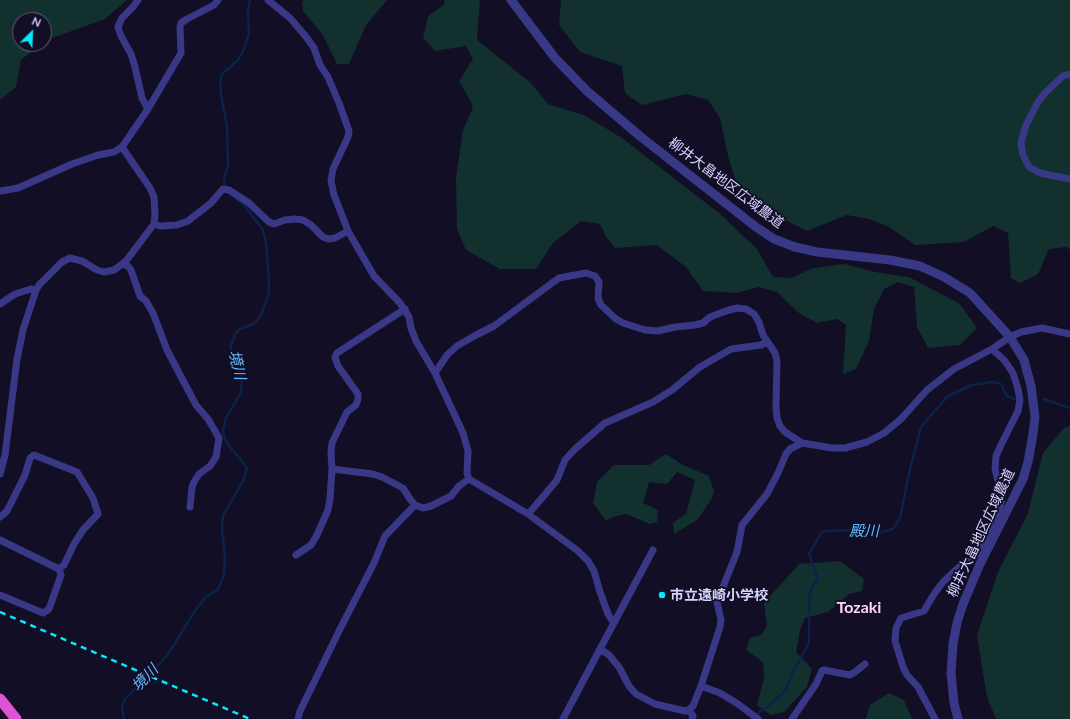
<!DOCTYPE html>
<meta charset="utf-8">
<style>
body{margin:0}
#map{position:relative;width:1070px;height:719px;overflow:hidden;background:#120e26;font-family:Lato,sans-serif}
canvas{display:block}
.north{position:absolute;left:12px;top:12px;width:40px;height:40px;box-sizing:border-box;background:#120e26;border:1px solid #615d7d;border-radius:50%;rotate:24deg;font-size:11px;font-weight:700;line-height:16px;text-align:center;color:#d7d3ff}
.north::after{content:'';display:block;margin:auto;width:14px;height:18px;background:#00ebfe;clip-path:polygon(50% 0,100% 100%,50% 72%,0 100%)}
</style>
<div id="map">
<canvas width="1070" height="719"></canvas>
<div class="north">N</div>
</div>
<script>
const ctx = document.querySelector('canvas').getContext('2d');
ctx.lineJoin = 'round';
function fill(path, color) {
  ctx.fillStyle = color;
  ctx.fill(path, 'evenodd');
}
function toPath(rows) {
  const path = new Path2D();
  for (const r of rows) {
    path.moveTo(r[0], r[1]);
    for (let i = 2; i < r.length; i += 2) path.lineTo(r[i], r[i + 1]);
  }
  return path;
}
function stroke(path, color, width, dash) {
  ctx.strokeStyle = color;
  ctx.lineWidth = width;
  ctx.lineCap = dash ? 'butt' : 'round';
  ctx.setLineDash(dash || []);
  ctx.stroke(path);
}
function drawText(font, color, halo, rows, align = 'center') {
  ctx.font = font + ' Lato,"Noto Sans JP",sans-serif';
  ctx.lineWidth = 3.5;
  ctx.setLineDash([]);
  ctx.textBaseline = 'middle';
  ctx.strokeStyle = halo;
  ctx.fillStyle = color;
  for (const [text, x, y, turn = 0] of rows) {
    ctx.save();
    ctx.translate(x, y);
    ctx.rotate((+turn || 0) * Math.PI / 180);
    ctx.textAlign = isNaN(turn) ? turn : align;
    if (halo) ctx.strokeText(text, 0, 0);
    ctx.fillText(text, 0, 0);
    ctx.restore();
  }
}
fill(toPath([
 [0,0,127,0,105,19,44,41,44,20,20,20,20,44,41,44,21,60,16,87,0,100],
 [304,0,387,0,366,25,349,64,337,64,323,35,303,11,302,2],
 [444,0,480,0,477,40,531,83,548,104,584,115,622,138,719,213,757,249,773,277,791,278,813,268,844,264,875,272,909,277,960,304,977,328,960,345,928,348,917,327,914,287,898,282,884,289,874,309,869,341,856,369,843,374,846,325,837,319,817,323,799,313,777,292,759,287,736,293,703,291,686,267,657,245,615,248,606,237,600,224,581,221,553,243,536,269,500,269,466,250,457,229,456,178,463,130,473,107,470,100,459,81,473,59,466,46,435,51,423,38,428,16,445,4],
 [561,0,1070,0,1070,250,1066,247,1049,249,1038,274,1020,283,1011,278,1008,233,993,226,964,242,915,245,889,227,869,219,847,215,807,231,783,219,759,209,738,188,728,156,720,118,708,100,686,94,642,105,625,93,622,66,580,52,559,25],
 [1070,426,1070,719,996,719,987,697,977,635,998,572,1028,513,1043,453,1064,428],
 [666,454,683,465,709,476,714,491,711,500,697,520,674,534,673,523,686,514,695,480,677,472,667,484,649,482,643,503,658,510,657,522,650,524,626,514,613,517,606,521,593,503,597,482,614,465,649,465],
 [840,561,864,579,862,591,849,594,828,612,805,618,800,630,796,652,812,669,807,687,784,712,771,715,757,705,764,679,763,662,746,650,750,638,761,635,767,626,764,603,799,564],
 [889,693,904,700,912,719,866,719,870,705]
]), '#11302e');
stroke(toPath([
 [225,188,224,179,228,165,227,126,222,100,220,84,222,74,238,60,244,49,249,34,248,13,250,0],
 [1044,399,1070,408],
 [757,717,759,712,770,705,786,690,793,672,809,643,809,598,812,587,818,579,809,554,821,533,827,531,859,530,879,533,893,529,900,518,910,469,921,427,948,396,972,385,992,382,1001,384,1007,396,1015,399],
 [124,719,122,707,125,699,163,660,170,651,196,609,206,597,218,589,224,575,225,558,222,529,223,516,243,481,247,469,242,461,232,450,225,439,223,431,226,418,241,392,242,378,231,355,231,346,235,334,240,329,254,324,261,315,269,293,269,279,266,242,263,230,244,205,236,198]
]), '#0b2349', 2.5);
stroke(toPath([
 [138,0,133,7,122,18,118,27,121,36,131,54,135,67,142,98,148,109],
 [268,0,290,18,307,38,314,48,320,65,328,77,339,103,349,131,348,137,333,169,331,181,334,195,348,231,374,276,400,303,409,317,411,328,416,341,435,373,463,433,468,451,467,473,469,479,528,514,578,551,588,561,594,571,600,592,608,614,613,622],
 [1070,74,1063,76,1046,92,1038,102,1026,125,1021,143,1023,155,1029,167,1040,173,1070,179],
 [0,191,18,188,72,164,98,155,114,152,122,147,148,109,181,53,180,27,181,23,187,19,214,5,218,0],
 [154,224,160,226,177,225,188,221,211,203,223,189,229,190,249,203,269,222,274,224,285,220,295,219,303,220,311,225,323,237,328,239,335,238,348,231],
 [123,264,128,266,131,270,140,296,146,301,153,313,167,350,196,405,208,419,219,438,216,457,210,466,199,474,194,482,192,487,190,507],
 [0,304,15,294,31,289,36,290],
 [435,373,447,355,457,346,476,335,494,326,552,283,559,278,586,273,595,276,599,282,598,298,601,305,616,319,623,323,645,330,658,331,675,327,695,325,703,323,710,317,726,311,737,308,746,309,754,314,759,322,763,335,775,353,777,361,776,407,777,418,780,426,785,432,802,443],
 [332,469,373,474,382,477,403,488,410,499,415,505,423,508,431,506,451,496,459,486,469,479],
 [0,474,5,455,17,359,23,330,36,290,39,285,62,262,70,258,82,261,97,270,104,272,114,270,126,261,154,224,155,215,154,197,150,188,122,147],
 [528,514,536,505,557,480,565,460,575,449,605,423,653,402,672,390,700,367,731,349,761,345,767,342],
 [0,517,7,511,25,475,30,458,34,455,77,472,93,498,98,514,83,530,74,544,64,565,59,569],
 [0,540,59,569,61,575,49,609,43,613,0,595],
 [653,550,600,649,609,655,619,667,629,686,636,694,655,704,685,711,689,710,693,706,701,686,720,627,721,620,717,602,737,552,742,525,767,494,778,473,786,454,790,449,802,443,832,448,845,448,867,442,884,433,901,419,927,390,954,369,992,349,1010,337,1021,332,1042,328,1070,334],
 [296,555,311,545,317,535,328,510,330,499,332,469,331,453,332,443,347,412,356,405,358,399,358,394,338,366,335,357,337,353,405,309],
 [701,686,720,693,738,704,758,719],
 [689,710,693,716,692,719],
 [298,719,300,711,340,629,374,563,385,536,415,505],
 [563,719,600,649],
 [792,719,816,684,822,671,824,670,850,675,855,672,865,664],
 [935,719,918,687,907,675,903,667,895,641,896,628,901,618,924,611,934,594,943,582,960,566,978,553,999,513,1002,497,995,469,996,456,1001,445,1018,411,1020,400,1018,389,1013,373,1004,360,992,349]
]), '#393886', 7);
stroke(toPath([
 [511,0,555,58,587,91,641,137,756,227,774,239,795,247,817,252,890,260,920,266,944,277,970,293,1010,337,1024,360,1031,386,1035,417,1033,434,1028,462,1023,479,980,564,963,604,957,623,953,644,951,673,954,703,958,719]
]), '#393886', 9);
stroke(toPath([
 [0,699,16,719]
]), '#de54d3', 11);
stroke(toPath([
 [0,612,250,719]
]), '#00ebfe', 2.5, [6, 5]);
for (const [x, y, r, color] of [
 [662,595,4,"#00ebfe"]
]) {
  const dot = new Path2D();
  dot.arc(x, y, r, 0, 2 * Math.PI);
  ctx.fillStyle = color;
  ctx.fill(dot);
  stroke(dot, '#120e26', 1.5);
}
drawText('14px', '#d7d3ff', '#120e26', [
 ["柳井大畠地区広域農道",726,183,37],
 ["柳井大畠地区広域農道",981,533,-65]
]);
drawText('bold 14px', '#d7d3ff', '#120e26', [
 ["市立遠崎小学校",670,595]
], 'left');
drawText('italic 15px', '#61baff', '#120e26', [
 ["境川",237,365,77],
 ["殿川",864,531],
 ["境川",145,678,-46]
]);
drawText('bold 16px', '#ffd5f1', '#120e26', [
 ["Tozaki",859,608]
]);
</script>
